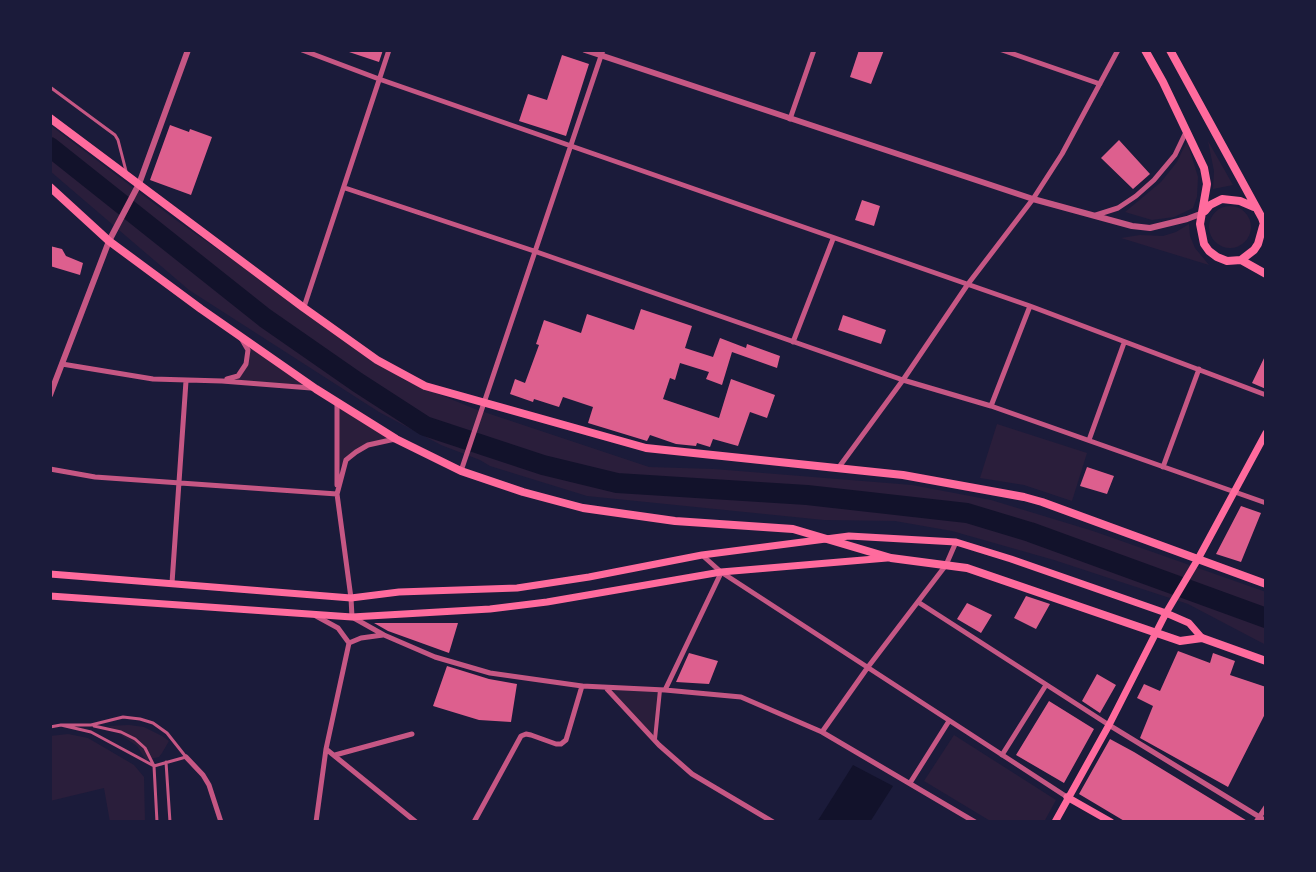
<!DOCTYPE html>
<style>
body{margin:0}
#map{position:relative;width:1316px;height:872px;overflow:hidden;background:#1b1b3a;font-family:"Archivo Narrow",sans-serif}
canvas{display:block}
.frame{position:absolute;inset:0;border:52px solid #1b1b3a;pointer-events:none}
</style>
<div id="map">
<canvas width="1316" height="872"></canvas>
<div class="frame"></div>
</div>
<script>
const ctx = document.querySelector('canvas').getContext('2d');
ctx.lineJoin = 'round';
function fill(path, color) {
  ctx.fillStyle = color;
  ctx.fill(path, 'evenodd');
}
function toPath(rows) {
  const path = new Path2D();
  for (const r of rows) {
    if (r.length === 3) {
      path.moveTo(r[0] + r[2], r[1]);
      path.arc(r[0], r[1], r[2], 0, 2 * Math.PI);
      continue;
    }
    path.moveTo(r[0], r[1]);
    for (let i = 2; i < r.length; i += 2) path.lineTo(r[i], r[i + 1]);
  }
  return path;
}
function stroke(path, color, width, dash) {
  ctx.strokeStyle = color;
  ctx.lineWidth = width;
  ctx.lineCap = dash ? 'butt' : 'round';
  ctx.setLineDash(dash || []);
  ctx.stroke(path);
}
fill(toPath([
 [50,125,176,220,404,380,475,409,649,467,714,469,912,485,991,500,1093,531,1266,592,1266,645,1188,604,1054,560,952,531,895,521,824,520,587,496,490,466,480,460,441,445,379,412,189,290,50,171],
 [1187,141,1198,177,1197,197,1193,208,1174,217,1152,220,1125,212,1161,182,1177,162],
 [1208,141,1233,185,1213,189,1214,171],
 [1230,227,21],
 [1189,224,1190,236,1195,248,1209,265,1121,238,1140,235,1163,236,1176,232],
 [237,333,316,389,222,381,238,376,246,364,248,350],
 [337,401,396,439,368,445,346,460,337,470],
 [997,424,1087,453,1072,501,1024,485,980,478],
 [606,688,660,690,655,741],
 [129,725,144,727,162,736,169,741,162,753,159,757,146,760,137,746,108,726],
 [68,734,88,738,134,765,144,777,145,822,110,822,104,788,50,801,50,736],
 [954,735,1056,800,1044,822,992,822,924,781]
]), '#2a1e3b');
fill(toPath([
 [853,765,893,786,870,822,817,822]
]), '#12122b');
stroke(toPath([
 [50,147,265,318,357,382,425,426,543,465,617,483,807,495,967,513,1030,532,1266,618]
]), '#12122b', 20);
fill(toPath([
 [350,50,383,50,379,62,349,52],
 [859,50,884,50,871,84,850,77],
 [562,55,589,64,566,136,519,121,528,94,547,100],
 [170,125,189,132,190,129,212,137,191,195,150,180],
 [1119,140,1150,174,1133,189,1101,158],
 [862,200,880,206,874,226,855,220],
 [50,246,62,249,66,256,83,263,80,275,50,266],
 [641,309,692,326,685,348,713,357,720,338,746,348,747,344,780,356,777,368,732,352,722,385,706,379,709,372,680,363,675,380,670,378,663,399,719,418,731,379,775,395,767,418,750,412,738,446,713,439,710,447,697,443,696,446,676,444,650,435,647,441,588,423,593,407,563,397,559,407,534,399,533,402,510,394,515,379,525,383,539,345,536,344,544,320,581,333,587,314,634,330],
 [843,315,886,330,881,344,838,330],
 [1266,354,1266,389,1252,383],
 [1087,467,1114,476,1107,494,1080,486],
 [1241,506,1261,513,1241,562,1216,554],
 [1026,596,1050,604,1036,629,1014,618],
 [967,603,992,615,981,633,957,619],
 [374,623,458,623,449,653,388,631],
 [1178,651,1210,663,1213,653,1235,661,1230,675,1266,687,1266,712,1228,787,1140,738,1153,706,1137,698,1144,684,1160,691],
 [689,653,718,661,709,684,676,682],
 [447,666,489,679,517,684,511,722,479,720,433,706],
 [1097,674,1116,685,1100,713,1082,701],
 [1049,701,1094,729,1064,783,1016,755],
 [1110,739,1134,752,1249,822,1126,822,1079,794]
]), '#dd5f8e');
stroke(toPath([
 [50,87,115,135,118,140,126,171],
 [61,725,91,725,123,717,140,719,153,723,167,733,186,757,154,766],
 [94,726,121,732,135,739,145,748,154,766,157,822],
 [50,727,61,725,91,732,154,766],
 [166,762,170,822]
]), '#c65784', 3);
stroke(toPath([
 [655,739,660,690]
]), '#c65784', 4);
stroke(toPath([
 [302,50,379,79,1030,306,1266,395],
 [1002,50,1100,84],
 [790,119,814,50],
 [345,188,534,251,903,380,991,406,1266,503],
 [1096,215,1118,208,1136,196,1154,180,1175,155,1186,132],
 [304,307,389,50],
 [793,342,833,239],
 [62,364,153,379,222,381,311,388],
 [227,379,238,376,246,364,248,350,241,338],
 [337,403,337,485],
 [991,406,1030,306],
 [395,439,368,445,356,452,346,460,337,494,351,598,352,617,384,635,435,657,490,673,582,686,665,690,741,697,822,732,975,822],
 [1089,440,1124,343],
 [839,467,903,380,968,284,1033,199,1062,154,1118,50],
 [1163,467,1199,369],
 [50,469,95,477,337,494],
 [461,471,603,50],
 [702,555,721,572,1067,797],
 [172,583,186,381],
 [918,602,1109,725,1266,821],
 [316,616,338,628,349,643,326,749,316,822],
 [349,643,361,638,383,635],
 [607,689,659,745,692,774,773,822],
 [665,690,721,573],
 [822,732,868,667,946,565,956,542],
 [326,749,416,822],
 [335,755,412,734],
 [1002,755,1046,685],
 [186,757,203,775,209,785,221,822],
 [910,783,949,721],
 [474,822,521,736,526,734,531,735,556,744,561,744,566,740,582,686],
 [1256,822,1266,807]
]), '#c65784', 5);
stroke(toPath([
 [585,50,1033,199,1132,226,1150,228,1187,219,1203,213],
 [50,395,109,241,139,184,188,50]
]), '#c65784', 6);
stroke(toPath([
 [50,574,351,598,399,592,517,588,589,577,702,555,849,536,956,542,1011,559,1166,613,1189,623,1202,638],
 [50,596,352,617,490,609,547,602,721,572,887,558],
 [1067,797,1111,822],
 [1055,822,1109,725,1166,613,1198,559,1266,433]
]), '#ff6b9d', 7);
stroke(toPath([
 [1145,50,1163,82,1204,168,1207,184,1200,224,1204,244,1209,251,1217,257,1227,261,1241,260,1254,250,1258,244,1263,226],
 [1170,50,1262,218,1266,230],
 [50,118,304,308,377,360,425,386,646,448,903,475,1024,497,1042,502,1266,584],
 [50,187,109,241,201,309,316,389,396,439,461,471,523,492,583,508,675,521,793,529,891,558,967,568,1180,641,1202,638,1266,661],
 [1205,211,1210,205,1222,199,1240,201,1254,207],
 [1241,260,1266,274]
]), '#ff6b9d', 8);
</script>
